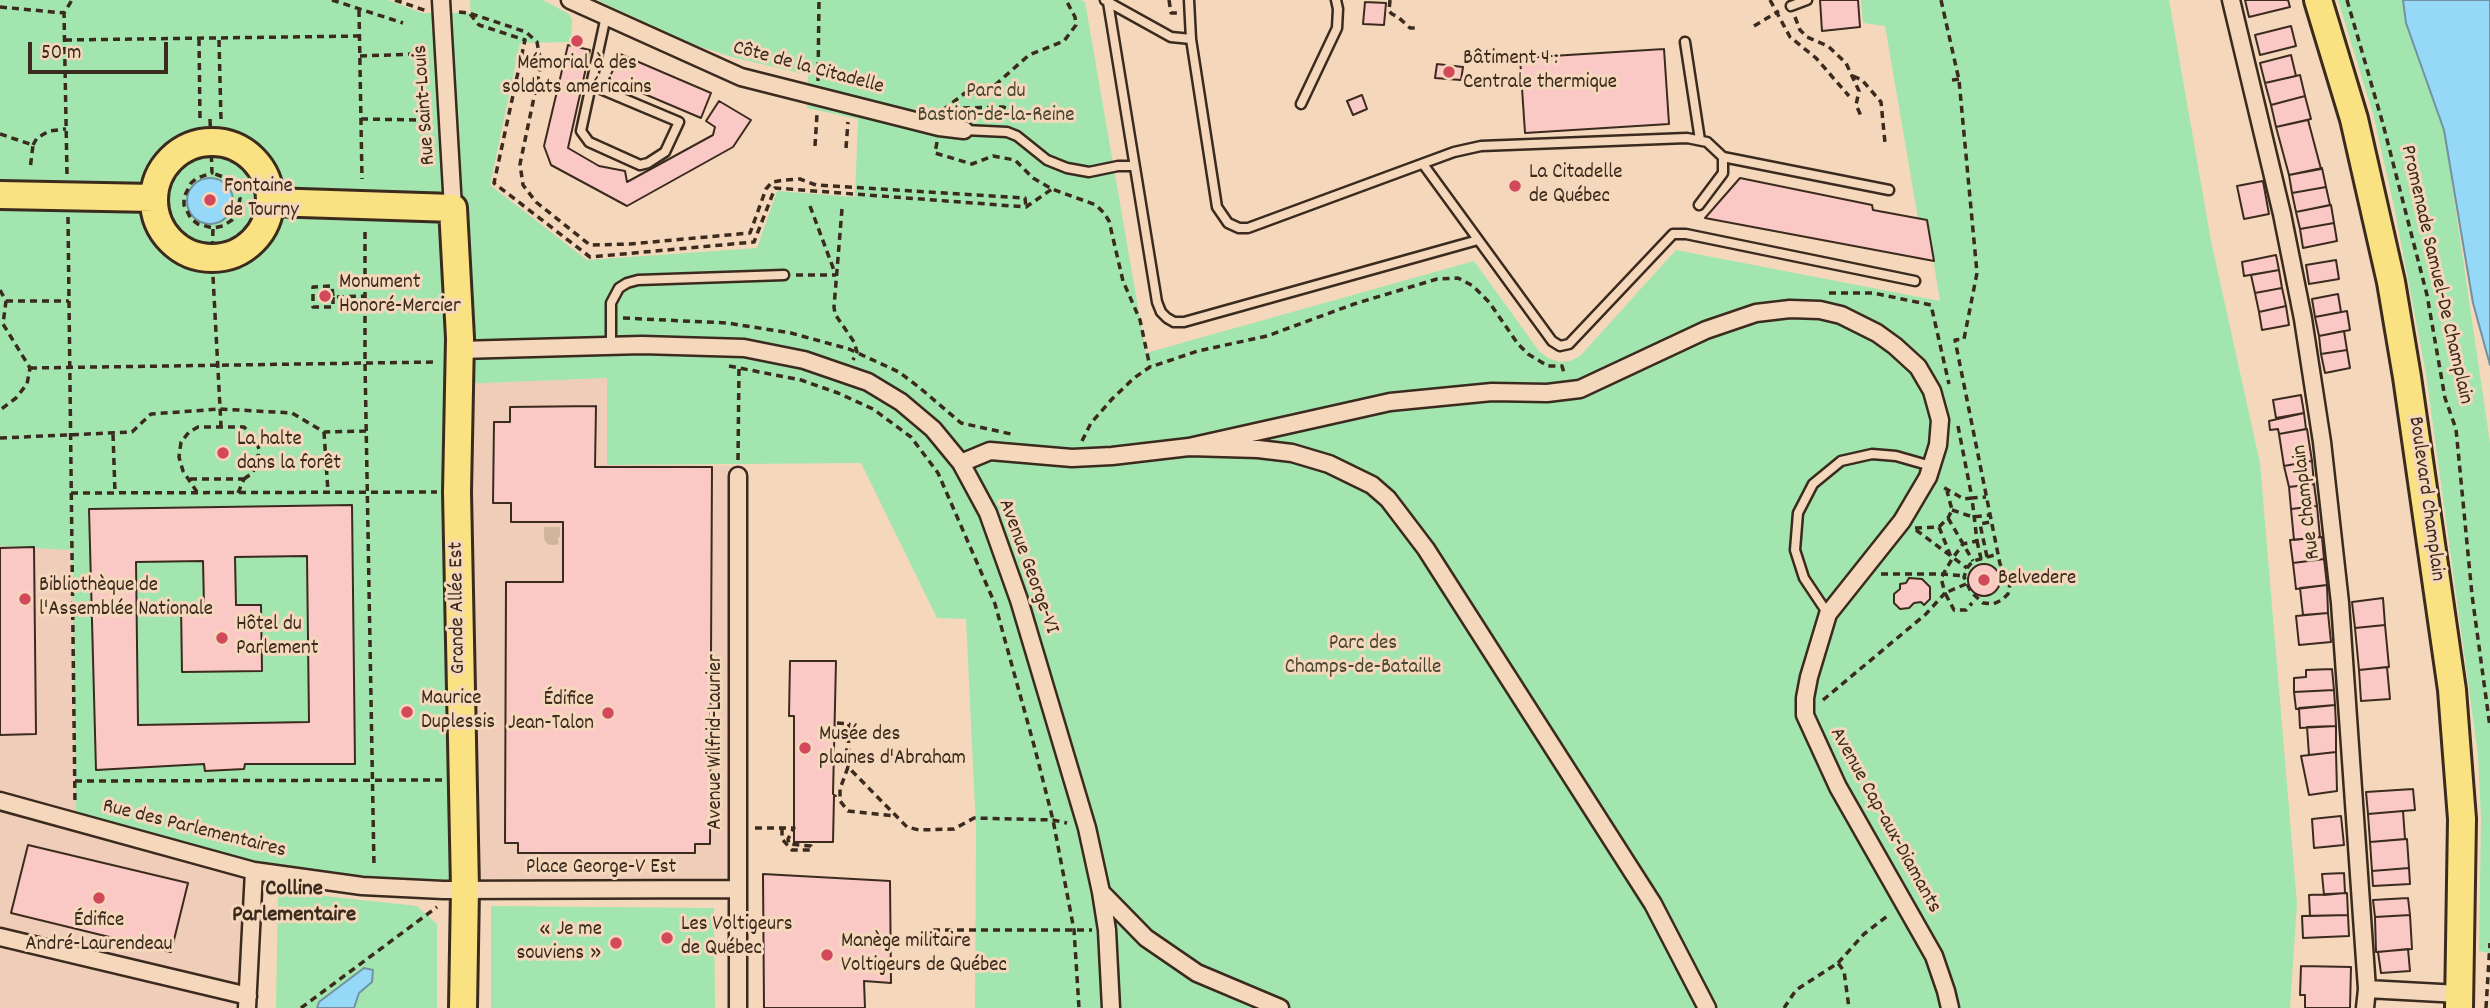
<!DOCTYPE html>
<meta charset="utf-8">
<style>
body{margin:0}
#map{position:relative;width:2490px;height:1008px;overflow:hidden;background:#f5d8bb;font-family:Dekko,sans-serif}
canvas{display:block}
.scale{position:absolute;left:28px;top:42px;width:140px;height:32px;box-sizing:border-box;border:4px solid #3b2a1e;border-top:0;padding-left:9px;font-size:21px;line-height:24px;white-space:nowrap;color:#3b2a1e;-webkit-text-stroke:5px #f5d8bb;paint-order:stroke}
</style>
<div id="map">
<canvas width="2490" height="1008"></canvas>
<div class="scale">50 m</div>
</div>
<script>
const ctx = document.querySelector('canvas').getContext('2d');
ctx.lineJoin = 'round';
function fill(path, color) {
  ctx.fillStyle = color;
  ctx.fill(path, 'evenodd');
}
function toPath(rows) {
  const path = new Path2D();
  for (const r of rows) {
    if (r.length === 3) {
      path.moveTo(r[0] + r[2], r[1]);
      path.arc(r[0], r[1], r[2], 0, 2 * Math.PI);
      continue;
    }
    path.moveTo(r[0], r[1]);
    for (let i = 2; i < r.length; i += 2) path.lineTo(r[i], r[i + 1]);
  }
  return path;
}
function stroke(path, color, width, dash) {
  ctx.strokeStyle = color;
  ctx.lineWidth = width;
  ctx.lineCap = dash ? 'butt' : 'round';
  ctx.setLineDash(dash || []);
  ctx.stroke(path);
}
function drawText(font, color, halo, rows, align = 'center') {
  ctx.font = font + ' Dekko,sans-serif';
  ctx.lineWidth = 6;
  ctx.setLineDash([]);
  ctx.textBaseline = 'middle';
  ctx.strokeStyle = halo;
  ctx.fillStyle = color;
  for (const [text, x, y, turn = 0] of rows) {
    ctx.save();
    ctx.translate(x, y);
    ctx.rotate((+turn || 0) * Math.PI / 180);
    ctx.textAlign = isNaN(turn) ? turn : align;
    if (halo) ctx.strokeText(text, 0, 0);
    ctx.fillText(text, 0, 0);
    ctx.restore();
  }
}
fill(toPath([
 [607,378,607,465,738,466,738,889,465,889,459,384],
 [0,546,72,549,76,822,254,871,247,1008,0,1008]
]), '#efcdb8');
fill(toPath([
 [0,0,388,0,422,13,469,13,471,22,470,0,543,0,569,14,572,20,571,42,520,43,490,185,587,260,757,248,777,191,855,197,858,119,807,108,808,75,732,57,692,44,597,0,1080,0,1085,2,1146,353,1474,261,1539,351,1548,358,1560,362,1570,361,1580,356,1676,250,1940,301,1927,221,1918,218,1885,26,1863,23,1861,0,2169,0,2211,241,2260,463,2297,904,2290,1008,975,1008,976,829,966,619,937,618,861,463,607,465,607,378,460,384,465,889,254,871,76,822,72,550,0,546],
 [2338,0,2403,0,2406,23,2444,130,2490,443,2490,953,2479,951,2481,818,2478,755,2426,374,2394,206,2373,114],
 [278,891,417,906,437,924,437,1008,276,1008],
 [491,906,714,908,715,1008,491,1008]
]), '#a2e5af');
const water = toPath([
 [2403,0,2490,0,2490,365,2473,303,2444,130,2406,23,2403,0],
 [210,201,23],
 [364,968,373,970,372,982,359,993,354,1008,317,1008,319,1002,364,968]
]);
fill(water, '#96d8f8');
stroke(water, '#7292a1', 2);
const building = toPath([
 [1820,0,1858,0,1860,27,1822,31,1820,0],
 [2245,0,2288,0,2290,7,2249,17,2245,0],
 [1365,2,1386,3,1384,25,1363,24,1365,2],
 [2291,26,2296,46,2260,55,2255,35,2291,26],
 [568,45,590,50,568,148,599,166,625,171,627,182,713,135,715,127,706,121,719,101,751,120,733,147,627,206,551,165,544,146,568,45],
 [1664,49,1669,124,1525,133,1520,58,1664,49],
 [620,54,711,93,701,118,609,79,620,54],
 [2291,55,2296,76,2265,83,2260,63,2291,55],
 [1437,64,1463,67,1461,80,1435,78,1437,64],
 [2300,75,2305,96,2271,105,2265,83,2300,75],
 [1362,95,1367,109,1353,115,1347,101,1362,95],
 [2305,96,2311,119,2276,127,2271,105,2305,96],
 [2308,120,2321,169,2289,175,2276,127,2308,120],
 [2322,168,2326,187,2292,193,2289,175,2322,168],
 [1740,178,1872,205,1873,210,1927,220,1934,261,1705,218,1740,178],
 [2263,181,2269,214,2244,219,2237,186,2263,181],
 [2326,187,2330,205,2296,212,2292,193,2326,187],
 [2331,205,2334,223,2300,229,2296,212,2331,205],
 [2334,223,2337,241,2303,248,2300,229,2334,223],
 [2276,255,2279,270,2244,276,2242,262,2276,255],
 [2336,260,2339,279,2309,284,2306,265,2336,260],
 [2279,270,2282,288,2255,293,2251,275,2279,270],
 [2282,288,2286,306,2259,312,2255,293,2282,288],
 [2338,294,2341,312,2315,317,2312,299,2338,294],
 [2286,306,2289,325,2262,330,2259,312,2286,306],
 [2347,311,2350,330,2319,336,2315,317,2347,311],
 [2344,331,2347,350,2321,354,2319,336,2344,331],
 [2347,350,2350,368,2325,373,2321,354,2347,350],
 [2301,395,2304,413,2276,418,2273,400,2301,395],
 [596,406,595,467,712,467,710,844,695,844,695,853,518,853,518,843,505,843,506,582,563,582,563,522,511,522,511,503,493,503,494,422,510,422,510,407,596,406],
 [2304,413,2306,429,2279,434,2278,429,2270,430,2269,421,2304,413],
 [2307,429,2312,461,2284,466,2279,434,2307,429],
 [2312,461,2314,484,2289,487,2284,466,2312,461],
 [2314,484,2317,506,2291,509,2289,487,2314,484],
 [352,505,355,764,245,764,244,769,205,771,204,764,96,770,89,509,352,505],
 [307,556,309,722,138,725,136,562,203,561,204,605,181,605,182,672,262,671,261,605,236,605,235,557,307,556],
 [2317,506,2320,537,2294,540,2291,509,2317,506],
 [2322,537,2324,559,2293,563,2290,540,2322,537],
 [34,547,36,734,0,735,0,548,34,547],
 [2324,559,2327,585,2296,589,2293,563,2324,559],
 [1984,580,16],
 [1909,578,1922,579,1930,587,1930,599,1924,605,1921,602,1914,603,1909,608,1900,609,1894,603,1894,594,1900,589,1900,584,1906,583,1909,578],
 [2327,585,2328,613,2303,615,2300,588,2327,585],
 [2383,598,2385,625,2355,628,2352,602,2383,598],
 [2328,613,2331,642,2299,645,2296,616,2328,613],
 [2385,625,2389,667,2359,670,2355,628,2385,625],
 [790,661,836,661,833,794,836,796,834,796,833,842,794,842,794,716,789,716,790,661],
 [2387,667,2390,699,2361,701,2359,670,2387,667],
 [2332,669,2334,690,2294,692,2294,678,2306,677,2306,670,2332,669],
 [2334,690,2335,705,2296,709,2294,692,2334,690],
 [2335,705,2336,726,2300,728,2299,708,2335,705],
 [2336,726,2336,752,2309,755,2307,727,2336,726],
 [2336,752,2337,791,2309,795,2301,756,2336,752],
 [2413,789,2415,810,2368,814,2366,792,2413,789],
 [2403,811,2405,839,2370,842,2368,814,2403,811],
 [2341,816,2344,845,2314,848,2312,819,2341,816],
 [2407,839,2409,868,2372,871,2370,842,2407,839],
 [28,845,188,883,171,952,11,913,28,845],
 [2409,868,2410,884,2373,886,2372,871,2409,868],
 [2344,873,2345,893,2324,895,2322,874,2344,873],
 [763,874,890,881,891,983,864,981,865,1008,764,1008,763,874],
 [2347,893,2348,915,2310,916,2309,895,2347,893],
 [2408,898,2410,915,2375,917,2373,900,2408,898],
 [2348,915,2349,936,2303,938,2302,916,2348,915],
 [2410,915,2412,949,2376,952,2375,917,2410,915],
 [2408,949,2410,971,2381,973,2378,952,2408,949],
 [2301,966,2351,967,2350,1008,2305,1008,2305,995,2300,995,2301,966]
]);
fill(building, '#fac9c5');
stroke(building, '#3b2a1e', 2);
stroke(toPath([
 [552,527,552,537,563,536]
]), '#d0b59c', 16, [16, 8]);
const lane = toPath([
 [1105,0,1108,2,1157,302,1161,312,1167,318,1174,322,1184,322,1478,240],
 [1189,0,1191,39,1217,207,1228,223,1239,228,1248,228,1454,152,1481,146,1687,138,1707,142,1723,157,1889,190],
 [1108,2,1171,37,1191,39],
 [1791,6,1807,0],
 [1685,42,1700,140],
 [591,85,679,122,665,152,648,163,640,165,589,142,581,131,606,16],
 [1301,104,1337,28,1338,9,1336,0],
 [964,130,1007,132,1017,136,1047,160,1067,168,1089,172,1118,166,1133,166],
 [1423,164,1552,341,1560,346,1569,344,1673,234,1686,234,1915,281],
 [1699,205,1723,173,1723,157],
 [611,346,611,303,619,288,627,283,638,280,784,275],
 [1828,614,1804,578,1795,550,1798,513,1813,484,1841,461,1872,454,1896,456,1931,466]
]);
const street = toPath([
 [441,0,453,208],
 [570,0,741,77,939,127,964,130],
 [2231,0,2282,214,2303,319,2322,442,2340,603,2367,989,2365,1008],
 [459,350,642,345,744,348,804,360,868,382,901,402,933,429,961,463,988,513,1019,600,1087,828,1101,892,1107,930,1111,1008],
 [1189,447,1390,402,1492,392,1547,393,1580,389,1706,330,1756,313,1790,309,1820,310,1841,315,1877,333,1895,346,1918,367,1932,391,1940,420,1938,445,1928,477,1902,521,1828,614,1809,677,1805,698,1805,715,1838,787,1934,956,1946,991,1950,1008],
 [961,463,990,451,1072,458,1112,456,1189,447,1258,449,1292,453,1329,464,1372,485,1388,499,1426,549,1653,904,1707,1008],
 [738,476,738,1008],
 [0,801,254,871,362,886,443,890,738,889],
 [1101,892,1146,938,1197,973,1280,1008],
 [0,937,248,996],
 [2367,989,2459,994],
 [247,1008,254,871]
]);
const primary = toPath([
 [2318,0,2354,119,2391,282,2407,377,2452,690,2462,819,2459,1008],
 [212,200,58],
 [0,195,154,198],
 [270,202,453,208,460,338,457,492,465,889,463,1008]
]);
stroke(lane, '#3b2a1e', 13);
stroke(street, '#3b2a1e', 21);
stroke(primary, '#3b2a1e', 32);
stroke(toPath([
 [332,0,403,23],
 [395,0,427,11],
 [1169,0,1171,13,1177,13],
 [1390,0,1389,11,1392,14,1398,17,1410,28,1417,28],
 [1770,0,1790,37,1816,58,1849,96],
 [2347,0,2383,124,2427,295,2445,398,2456,429,2472,595,2490,727],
 [0,7,64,13],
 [359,10,362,179],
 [459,12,469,13,526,32,537,42,541,64,520,164,523,185,536,202,590,245,630,244,750,233,766,189,772,182,785,180,800,179,816,185,1025,198,1026,207],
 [470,14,479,25,525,40,494,183,590,257,754,242,775,188,1026,207,1052,189],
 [1795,17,1800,30,1807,37,1828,46,1846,63,1859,91,1856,105,1862,118],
 [1754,26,1779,11],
 [199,39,200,120],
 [65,40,359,36],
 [219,40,221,120],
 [360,56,418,54],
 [1853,76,1862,80,1881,102,1885,143],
 [1952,80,1963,79],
 [818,81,819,0],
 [963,108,1003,107,1040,119,1045,117],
 [943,110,965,93,980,93,994,86,1029,55,1064,41,1076,25,1075,17,1066,0],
 [210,119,212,173,197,178,191,183,184,197,184,205,191,219,198,224,213,228,223,226,232,220,238,212,240,198,235,186,229,179,212,173],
 [361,119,421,120],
 [0,134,33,145,30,170],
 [937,142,935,153,972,164,993,156,1015,160,1033,178,1052,189,1096,205,1104,213,1109,221,1123,281,1140,320,1150,367],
 [33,145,37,138,49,131,66,129],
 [815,146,817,114],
 [846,148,848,122],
 [67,174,64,13,72,0],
 [810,206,835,273],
 [842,209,834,307,835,314,854,342,857,352,853,360],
 [68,217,75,804],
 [213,229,212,258,221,426],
 [365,232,365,363,374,867],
 [1977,273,1964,339,1955,340,2000,564,2007,574,2010,584,2008,594,2002,600,1993,604,1983,603,1971,592,1964,577,1967,568,1973,561,1998,554],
 [796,275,836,275],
 [0,290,6,301,3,324,30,368,27,384,16,398,0,410],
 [1829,293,1873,293,1931,305,1949,384],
 [333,297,333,307,313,307,313,287,332,286,333,297,365,296],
 [6,301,69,301],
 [623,318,727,323,791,333,849,349,899,372,920,388,961,423,1011,434],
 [729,366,801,380,838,393,873,409,911,437,938,473,995,604,1035,749,1053,820,1074,930,1079,1008],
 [30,368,437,362],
 [1958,426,1972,498,1986,497],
 [324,432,328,492],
 [113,434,115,493],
 [0,438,132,432,151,414,220,409,292,413,324,432,366,431],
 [1082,441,1091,423,1112,399,1134,378,1150,367,1198,351,1267,336,1354,304,1437,279,1458,278,1473,286,1489,302,1518,344,1528,354,1548,366,1562,366,1565,376],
 [738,460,739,366],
 [190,479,244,479],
 [197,492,183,471,179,457,181,442,189,432,198,427,244,427,255,439,259,449,257,466,251,474,244,479],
 [71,493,437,492],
 [238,493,244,479],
 [1952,510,1973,517,1989,515],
 [1948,518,1973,561],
 [1939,527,1951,557],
 [1915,528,1939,527,1948,518,1952,510,1947,491],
 [1916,530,1967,568],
 [1977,541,1981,559],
 [1987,557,1980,524,1990,522],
 [1881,574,1944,574,1964,576],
 [1966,584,1945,593,1954,610,1966,610,1972,603],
 [1823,700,1926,614,1945,593,1941,578,1952,559,1963,544,1977,541,1972,498,1964,499,1941,486],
 [837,723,849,724,848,767,907,827,919,830,954,829,974,818,1053,820,1067,823],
 [848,767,840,789,840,801,848,811,895,816],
 [75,781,443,780],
 [755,828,794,828,788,839,789,844,811,846,811,850,792,850,789,847,782,839,782,828],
 [933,930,1092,930],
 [1838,963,1864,934,1890,914],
 [301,1008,437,907],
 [1784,1008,1796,990,1838,963,1844,971,1849,1008],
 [2486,1008,2490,943]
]), '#3b2a1e', 3.5, [7, 5]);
stroke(lane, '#f5d8bb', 8);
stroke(street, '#f5d8bb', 16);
stroke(primary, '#fae181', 26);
stroke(toPath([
 [1941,0,1959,80,1977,273]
]), '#3b2a1e', 3.5, [7, 5]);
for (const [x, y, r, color] of [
 [577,41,7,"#d1495b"],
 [1449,72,7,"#d1495b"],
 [1515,186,7,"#d1495b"],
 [210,200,7,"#d1495b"],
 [325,296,7,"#d1495b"],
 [223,453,7,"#d1495b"],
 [1984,580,7,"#d1495b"],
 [25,599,7,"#d1495b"],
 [222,638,7,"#d1495b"],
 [407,712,7,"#d1495b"],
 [608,713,7,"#d1495b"],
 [805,748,7,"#d1495b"],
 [99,898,7,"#d1495b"],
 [667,938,7,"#d1495b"],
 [616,943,7,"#d1495b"],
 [827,955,7,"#d1495b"]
]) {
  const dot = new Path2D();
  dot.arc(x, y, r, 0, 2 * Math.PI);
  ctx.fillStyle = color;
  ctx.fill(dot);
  stroke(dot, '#f5d8bb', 2.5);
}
drawText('21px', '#3b2a1e', '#f5d8bb', [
 ["Bâtiment 4 :",1463,60],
 ["Centrale thermique",1463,84],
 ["Mémorial à des",577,65,"center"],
 ["soldats américains",577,89,"center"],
 ["La Citadelle",1529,174],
 ["de Québec",1529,198],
 ["Fontaine",224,188],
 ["de Tourny",224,212],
 ["Monument",339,284],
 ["Honoré-Mercier",339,308],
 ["La halte",237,441],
 ["dans la forêt",237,465],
 ["Belvedere",1998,580],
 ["Bibliothèque de",39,587],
 ["l'Assemblée Nationale",39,611],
 ["Hôtel du",236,626],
 ["Parlement",236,650],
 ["Maurice",421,700],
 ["Duplessis",421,724],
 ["Édifice",594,701,"right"],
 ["Jean-Talon",594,725,"right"],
 ["Musée des",819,736],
 ["plaines d'Abraham",819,760],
 ["Édifice",99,922,"center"],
 ["André-Laurendeau",99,946,"center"],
 ["Les Voltigeurs",681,926],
 ["de Québec",681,950],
 ["« Je me",602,931,"right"],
 ["souviens »",602,955,"right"],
 ["Manège militaire",841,943],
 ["Voltigeurs de Québec",841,967]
], 'left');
drawText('21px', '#3b2a1e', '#f5d8bb', [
 ["Côte de la Citadelle",808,69,15],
 ["Rue Saint-Louis",426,105,-94],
 ["Promenade Samuel-De Champlain",2435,275,77],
 ["Boulevard Champlain",2425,499,82],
 ["Rue Champlain",2308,502,-97],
 ["Avenue George-VI",1027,567,70],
 ["Grande Allée Est",459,608,-91],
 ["Avenue Wilfrid-Laurier",717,742,-90],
 ["Avenue Cap-aux-Diamants",1884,821,61],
 ["Rue des Parlementaires",194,830,14],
 ["Place George-V Est",601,869]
]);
drawText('21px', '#4a4634', '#f5d8bb', [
 ["Parc du",996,93],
 ["Bastion-de-la-Reine",996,117],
 ["Parc des",1363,645],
 ["Champs-de-Bataille",1363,669]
]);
drawText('bold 23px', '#3b2a1e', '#f5d8bb', [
 ["Colline",294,891],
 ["Parlementaire",294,917]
]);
</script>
